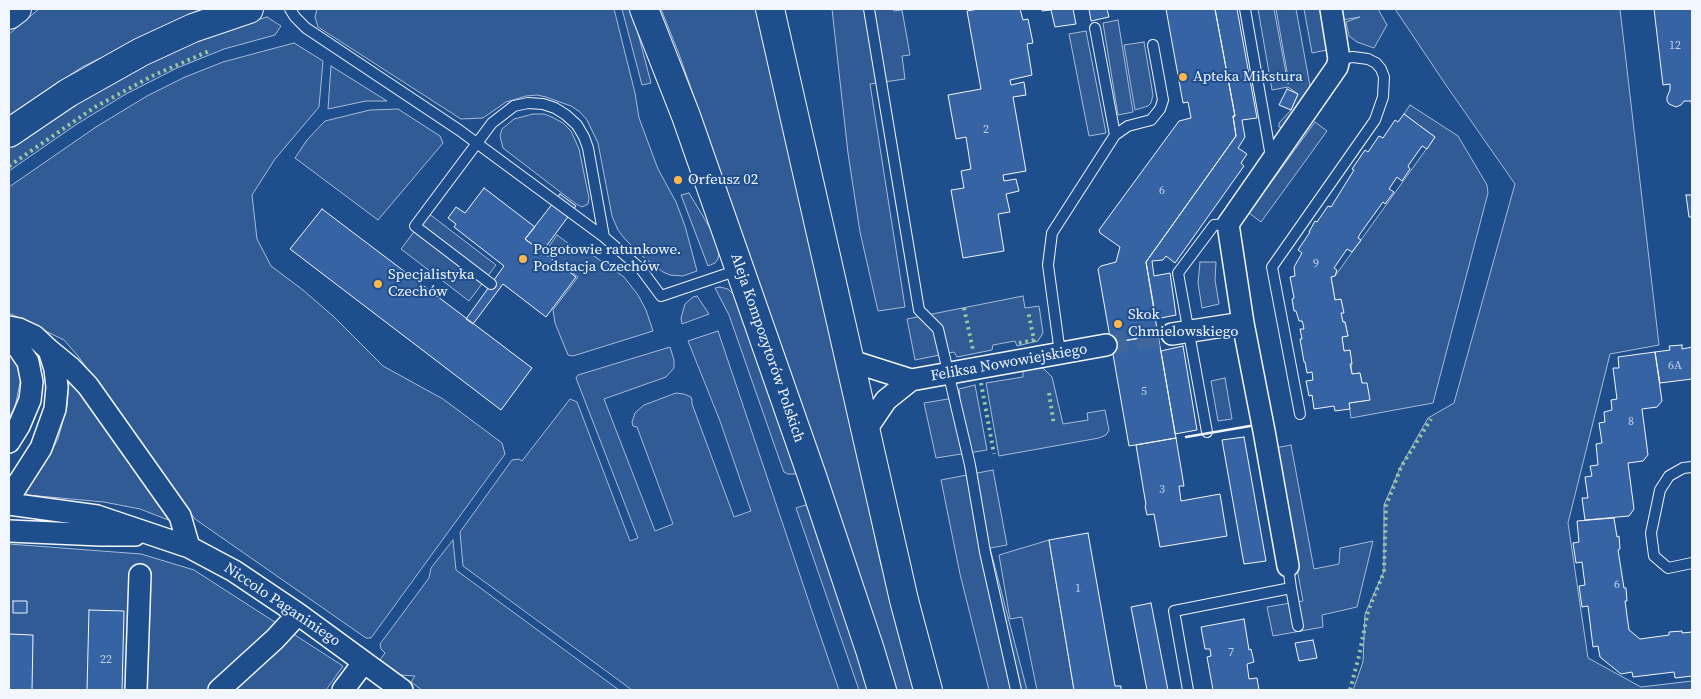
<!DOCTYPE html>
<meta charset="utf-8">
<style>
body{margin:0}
#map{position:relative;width:1701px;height:699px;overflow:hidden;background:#1f4e8c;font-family:"Source Serif 4",serif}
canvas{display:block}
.frame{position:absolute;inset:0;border:10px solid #f2f6ff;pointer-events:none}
</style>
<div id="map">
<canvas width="1701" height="699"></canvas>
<div class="frame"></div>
</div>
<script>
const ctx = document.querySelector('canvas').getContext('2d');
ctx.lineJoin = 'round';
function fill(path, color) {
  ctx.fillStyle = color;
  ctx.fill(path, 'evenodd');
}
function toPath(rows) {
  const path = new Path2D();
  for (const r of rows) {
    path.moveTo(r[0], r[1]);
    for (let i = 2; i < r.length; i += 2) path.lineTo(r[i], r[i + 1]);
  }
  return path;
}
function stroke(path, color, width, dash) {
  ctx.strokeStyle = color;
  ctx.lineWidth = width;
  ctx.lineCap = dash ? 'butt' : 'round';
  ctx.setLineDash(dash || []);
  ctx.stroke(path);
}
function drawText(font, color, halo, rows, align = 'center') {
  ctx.font = font + ' "Source Serif 4",serif';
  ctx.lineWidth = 4;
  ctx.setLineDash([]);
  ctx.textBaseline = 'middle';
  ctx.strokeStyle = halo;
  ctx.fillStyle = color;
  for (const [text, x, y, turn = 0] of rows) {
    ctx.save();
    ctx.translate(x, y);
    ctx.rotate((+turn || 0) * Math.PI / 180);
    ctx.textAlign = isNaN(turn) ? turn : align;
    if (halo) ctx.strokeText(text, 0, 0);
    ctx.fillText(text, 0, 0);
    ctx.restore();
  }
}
const built = toPath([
 [39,9,201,9,82,67,9,116,9,34,39,9],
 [317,9,614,9,635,93,639,118,658,169,676,202,685,226,697,271,683,276,670,275,663,272,642,256,624,238,618,230,612,216,598,143,587,120,580,112,571,106,546,97,537,95,526,96,506,102,483,118,461,119,318,27,315,17,317,9],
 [622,9,631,9,633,14,651,83,642,85,622,9],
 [661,9,757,9,858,457,880,561,916,690,897,690,794,382,679,54,661,9],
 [832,9,893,9,894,11,902,10,910,55,902,56,905,79,870,84,905,307,878,311,860,232,848,153,832,9],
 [1258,9,1274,9,1288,84,1289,83,1276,9,1296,9,1310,86,1309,89,1283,128,1279,127,1279,123,1291,110,1298,94,1288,87,1272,90,1258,9],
 [1304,9,1320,9,1327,50,1312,53,1304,9],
 [1340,9,1378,9,1387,25,1374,48,1357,42,1349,36,1346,22,1360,17,1342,20,1340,9],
 [1395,9,1620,9,1659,345,1610,354,1568,523,1588,658,1641,687,1692,681,1692,690,1353,690,1363,662,1365,614,1384,571,1384,505,1401,466,1428,418,1454,403,1515,184,1448,88,1395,9],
 [267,17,281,26,275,35,224,49,177,68,126,94,77,124,9,171,9,148,92,92,168,52,213,33,267,17],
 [1118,20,1133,112,1118,115,1103,23,1118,20],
 [1086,31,1106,133,1089,136,1069,34,1086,31],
 [1144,42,1153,95,1151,103,1148,106,1135,110,1124,45,1144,42],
 [294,43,323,61,319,107,275,159,252,195,257,239,271,266,303,290,333,316,383,366,443,399,502,443,505,454,371,638,366,638,195,519,78,356,64,340,9,313,9,187,96,127,147,96,185,77,223,62,294,43],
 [331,66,387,101,366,101,328,109,331,66],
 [1410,105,1458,136,1487,185,1488,193,1433,403,1351,418,1349,403,1369,400,1362,383,1360,373,1352,374,1350,351,1344,351,1342,337,1348,336,1345,322,1343,322,1341,313,1343,312,1341,300,1335,300,1331,277,1335,276,1435,137,1404,114,1410,105],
 [398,109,440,136,443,143,378,220,295,158,307,140,325,121,370,110,398,109],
 [533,114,544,114,552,117,563,123,571,131,579,149,589,198,588,204,582,207,576,204,503,148,500,136,502,129,514,119,533,114],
 [1315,122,1327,131,1261,222,1249,213,1315,122],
 [689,193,713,233,719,252,718,259,715,263,708,266,681,195,689,193],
 [428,213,496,265,469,301,401,249,428,213],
 [557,235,573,247,581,247,624,277,638,295,646,310,653,331,573,356,568,355,555,323,553,310,578,277,545,252,557,235],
 [1200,262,1216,262,1215,280,1219,304,1202,308,1198,283,1200,262],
 [720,287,728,289,735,296,797,474,788,474,784,472,782,467,729,315,715,288,720,287],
 [697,296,709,314,682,324,681,318,685,304,693,297,697,296],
 [1023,296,1025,308,1039,306,1043,333,1038,341,1017,346,1015,341,993,345,992,350,957,357,954,352,915,360,907,319,1023,296],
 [718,331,816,623,839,690,632,690,463,566,460,532,512,460,519,459,522,461,570,399,577,402,630,541,638,538,576,378,578,375,670,347,674,360,674,368,666,377,604,399,655,531,673,524,637,427,633,426,632,422,635,413,644,405,676,393,684,394,691,397,692,400,692,404,734,517,751,511,720,421,688,341,718,331],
 [9,354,15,360,21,378,15,407,9,417,9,354],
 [1038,367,1043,368,1052,377,1063,424,1088,420,1087,413,1105,410,1109,430,1106,435,1099,438,999,456,986,383,1023,377,1023,372,1025,370,1038,367],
 [70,373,171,521,140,509,104,502,28,495,25,493,26,486,43,466,58,439,67,406,70,373],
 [1225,378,1232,419,1218,421,1211,381,1225,378],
 [975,385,987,450,936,458,924,403,960,397,959,389,975,385],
 [1291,445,1314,569,1339,564,1340,548,1373,541,1357,607,1322,615,1323,627,1273,636,1267,607,1303,601,1275,448,1291,445],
 [993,470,1007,545,990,548,1027,690,989,690,960,574,941,480,993,470],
 [809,504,869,690,859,690,796,508,809,504],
 [453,540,456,570,619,690,422,690,411,682,415,676,401,675,380,660,385,653,381,649,380,644,429,578,431,568,453,540],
 [1049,540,1074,690,1037,690,1022,617,1010,619,999,555,1049,540],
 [9,544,141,554,194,570,343,666,326,690,9,690,9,544]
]);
fill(built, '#305b95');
stroke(built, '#a8bbd7', 1);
const building = toPath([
 [979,9,1020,9,1023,20,1028,19,1033,43,1027,44,1032,75,1010,80,1011,85,1024,82,1026,95,1013,97,1026,171,1003,175,1004,181,1016,179,1019,191,1006,194,1010,212,998,214,1004,251,963,258,951,190,964,188,961,171,971,169,966,137,956,139,948,95,981,89,967,11,979,9],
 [1042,9,1073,9,1076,24,1055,27,1051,10,1042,11,1042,9],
 [1089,9,1107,9,1109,17,1091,21,1089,9],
 [1166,9,1215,9,1235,116,1233,116,1236,136,1146,262,1158,335,1111,343,1098,269,1101,266,1116,262,1120,247,1100,233,1099,230,1179,121,1191,118,1188,102,1183,103,1166,9],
 [1215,9,1237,9,1257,118,1242,120,1245,137,1238,148,1247,154,1241,163,1244,166,1175,263,1166,256,1163,260,1152,261,1154,276,1170,273,1176,315,1156,319,1146,262,1236,136,1233,116,1235,116,1215,9],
 [1654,9,1692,9,1692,107,1691,101,1684,101,1681,105,1676,107,1669,104,1667,101,1667,97,1670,90,1670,84,1663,85,1654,9],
 [1287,89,1298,94,1291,110,1279,105,1287,89],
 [1404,114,1435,137,1427,149,1422,146,1408,166,1410,169,1402,181,1397,177,1389,189,1394,192,1385,204,1383,202,1360,234,1358,238,1361,240,1352,252,1347,249,1334,268,1337,270,1335,276,1331,277,1335,300,1341,299,1344,313,1341,313,1343,322,1345,322,1348,336,1342,337,1344,351,1350,350,1352,364,1350,364,1352,374,1360,373,1362,383,1367,383,1370,400,1349,403,1350,409,1335,411,1334,406,1314,409,1312,395,1309,396,1306,381,1313,380,1312,372,1307,373,1305,362,1304,362,1300,339,1302,339,1300,329,1304,329,1303,324,1302,321,1299,321,1296,311,1294,311,1292,299,1294,298,1290,277,1295,276,1294,267,1302,253,1298,250,1310,232,1309,232,1315,221,1317,222,1328,206,1331,207,1354,170,1352,169,1365,150,1368,152,1379,136,1383,138,1395,120,1398,122,1404,114],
 [484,188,535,227,525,239,576,277,546,317,503,284,473,324,466,319,504,266,454,227,456,224,448,218,456,207,465,213,484,188],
 [560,194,576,206,542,252,525,239,560,194],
 [1686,195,1692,195,1692,217,1689,217,1686,195],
 [322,209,532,368,501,410,290,249,322,209],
 [1158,335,1176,438,1129,446,1111,343,1158,335],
 [1682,345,1682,349,1692,347,1692,379,1660,383,1655,352,1670,350,1669,346,1682,345],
 [1183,346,1197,430,1175,434,1161,351,1183,346],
 [1655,352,1662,401,1657,407,1642,409,1648,455,1643,461,1628,463,1634,509,1629,516,1585,520,1582,498,1588,498,1585,477,1592,476,1590,466,1598,465,1596,444,1602,443,1599,423,1605,422,1604,412,1612,410,1611,400,1617,399,1613,368,1619,368,1618,357,1655,352],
 [1244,437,1266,561,1244,564,1222,440,1244,437],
 [1176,438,1184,486,1179,486,1181,501,1220,494,1227,536,1160,547,1154,514,1147,515,1145,506,1146,505,1136,445,1176,438],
 [1614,518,1617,537,1619,536,1620,549,1618,550,1624,588,1626,588,1627,601,1625,601,1629,630,1640,639,1669,635,1669,632,1682,631,1682,633,1692,632,1692,676,1675,678,1674,672,1633,677,1632,672,1621,674,1600,657,1598,646,1593,647,1588,606,1582,607,1579,586,1585,585,1582,562,1576,563,1573,543,1579,542,1577,521,1614,518],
 [1088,533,1115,686,1121,686,1121,690,1074,690,1049,540,1088,533],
 [13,601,27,601,27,613,13,613,13,601],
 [1151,603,1168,690,1147,690,1131,607,1151,603],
 [89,610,124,611,122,690,87,690,89,610],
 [1244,619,1249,650,1251,649,1254,662,1247,664,1249,679,1257,678,1259,690,1213,690,1207,657,1211,656,1210,649,1205,649,1201,627,1244,619],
 [9,634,33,635,32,690,9,690,9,634],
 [1313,640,1317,658,1299,661,1295,643,1313,640]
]);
fill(building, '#3563a3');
stroke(building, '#f2f6ff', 1);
stroke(toPath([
 [1106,345,1172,334]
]), '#3f679d', 21, [21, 11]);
const lane = toPath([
 [290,9,295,17,306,28,459,130,604,237,641,269,661,296,738,270],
 [869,9,919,310,938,329,970,465,985,552,1016,690],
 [1245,9,1271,157],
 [1115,135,1128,126,1151,120,1160,109,1163,100,1153,45],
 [491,284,415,226,492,123,514,106,528,103,543,104,555,108,566,115,577,125,584,137,588,148,604,237],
 [1060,353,1048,265,1052,233,1115,135,1095,28],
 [1300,414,1272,267,1375,120,1383,97,1384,77,1381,69,1376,63,1368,59,1353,57,1339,59],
 [1207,432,1178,273,1214,225,1228,224],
 [1692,467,1683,468,1669,476,1660,490,1651,533,1654,556,1668,568,1692,563],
 [1291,588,1298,626],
 [1188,690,1174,611,1291,588,1288,566]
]);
const street = toPath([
 [1243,323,1228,224,1337,67,1339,59,1331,9],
 [9,327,19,329,34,336,49,350,55,369,57,387,55,409,41,448,9,498],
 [9,334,28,362,32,382,30,400,19,426,9,442],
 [1172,334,1243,323,1264,431,1288,566],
 [49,350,71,368,88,386,180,516,189,547],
 [848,360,911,380],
 [865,431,886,400,911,380,1106,345],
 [9,504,97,516,189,547,234,571,298,614,402,690],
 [9,531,101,535,135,535],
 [136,690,140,575],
 [219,690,275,639,298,614],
 [343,690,364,662]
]);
const secondary = toPath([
 [644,9,686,116,812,476,870,650,882,690],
 [770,9,904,600,928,690],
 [9,15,17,9],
 [9,133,68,93,141,52,193,28,249,9]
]);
stroke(lane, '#f2f6ff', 12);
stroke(street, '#f2f6ff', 24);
stroke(secondary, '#f2f6ff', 30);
stroke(lane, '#1f4e8c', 10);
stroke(street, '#1f4e8c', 21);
stroke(secondary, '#1f4e8c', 28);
stroke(toPath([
 [9,166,95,107,152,76,209,51],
 [964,308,973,350],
 [1019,343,1034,340,1028,311],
 [981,383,994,454],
 [1049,393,1054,425],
 [1350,690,1359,656,1368,611,1384,572,1386,506,1401,467,1431,419]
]), '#97c8a6', 4, [2.5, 4]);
stroke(toPath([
 [1186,437,1250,426]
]), '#f2f6ff', 2.5);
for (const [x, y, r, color] of [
 [1183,77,5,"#ffb74d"],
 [678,180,5,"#ffb74d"],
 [523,259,5,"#ffb74d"],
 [378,284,5,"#ffb74d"],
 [1118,324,5,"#ffb74d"]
]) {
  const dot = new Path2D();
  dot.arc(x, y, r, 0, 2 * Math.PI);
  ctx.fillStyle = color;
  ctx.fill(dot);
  stroke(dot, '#1f4e8c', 2);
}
drawText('12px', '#c3d1e8', null, [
 ["12",1675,46],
 ["2",986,130],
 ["6",1162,191],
 ["9",1316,264],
 ["6A",1675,366],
 ["5",1144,392],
 ["8",1631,422],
 ["3",1162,490],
 ["6",1617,585],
 ["1",1078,589],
 ["7",1231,653],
 ["22",106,660]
]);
drawText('15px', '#f2f6ff', '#1f4e8c', [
 ["Apteka Mikstura",1193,77],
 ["Orfeusz 02",688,180],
 ["Pogotowie ratunkowe.",533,250],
 ["Podstacja Czechów",533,267],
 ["Specjalistyka",388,275],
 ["Czechów",388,292],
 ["Skok",1128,315],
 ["Chmielowskiego",1128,332]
], 'left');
drawText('15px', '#f2f6ff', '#1f4e8c', [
 ["Aleja Kompozytorów Polskich",767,348,71],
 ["Feliksa Nowowiejskiego",1009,363,-10],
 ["Niccolo Paganiniego",282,605,34]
]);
</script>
